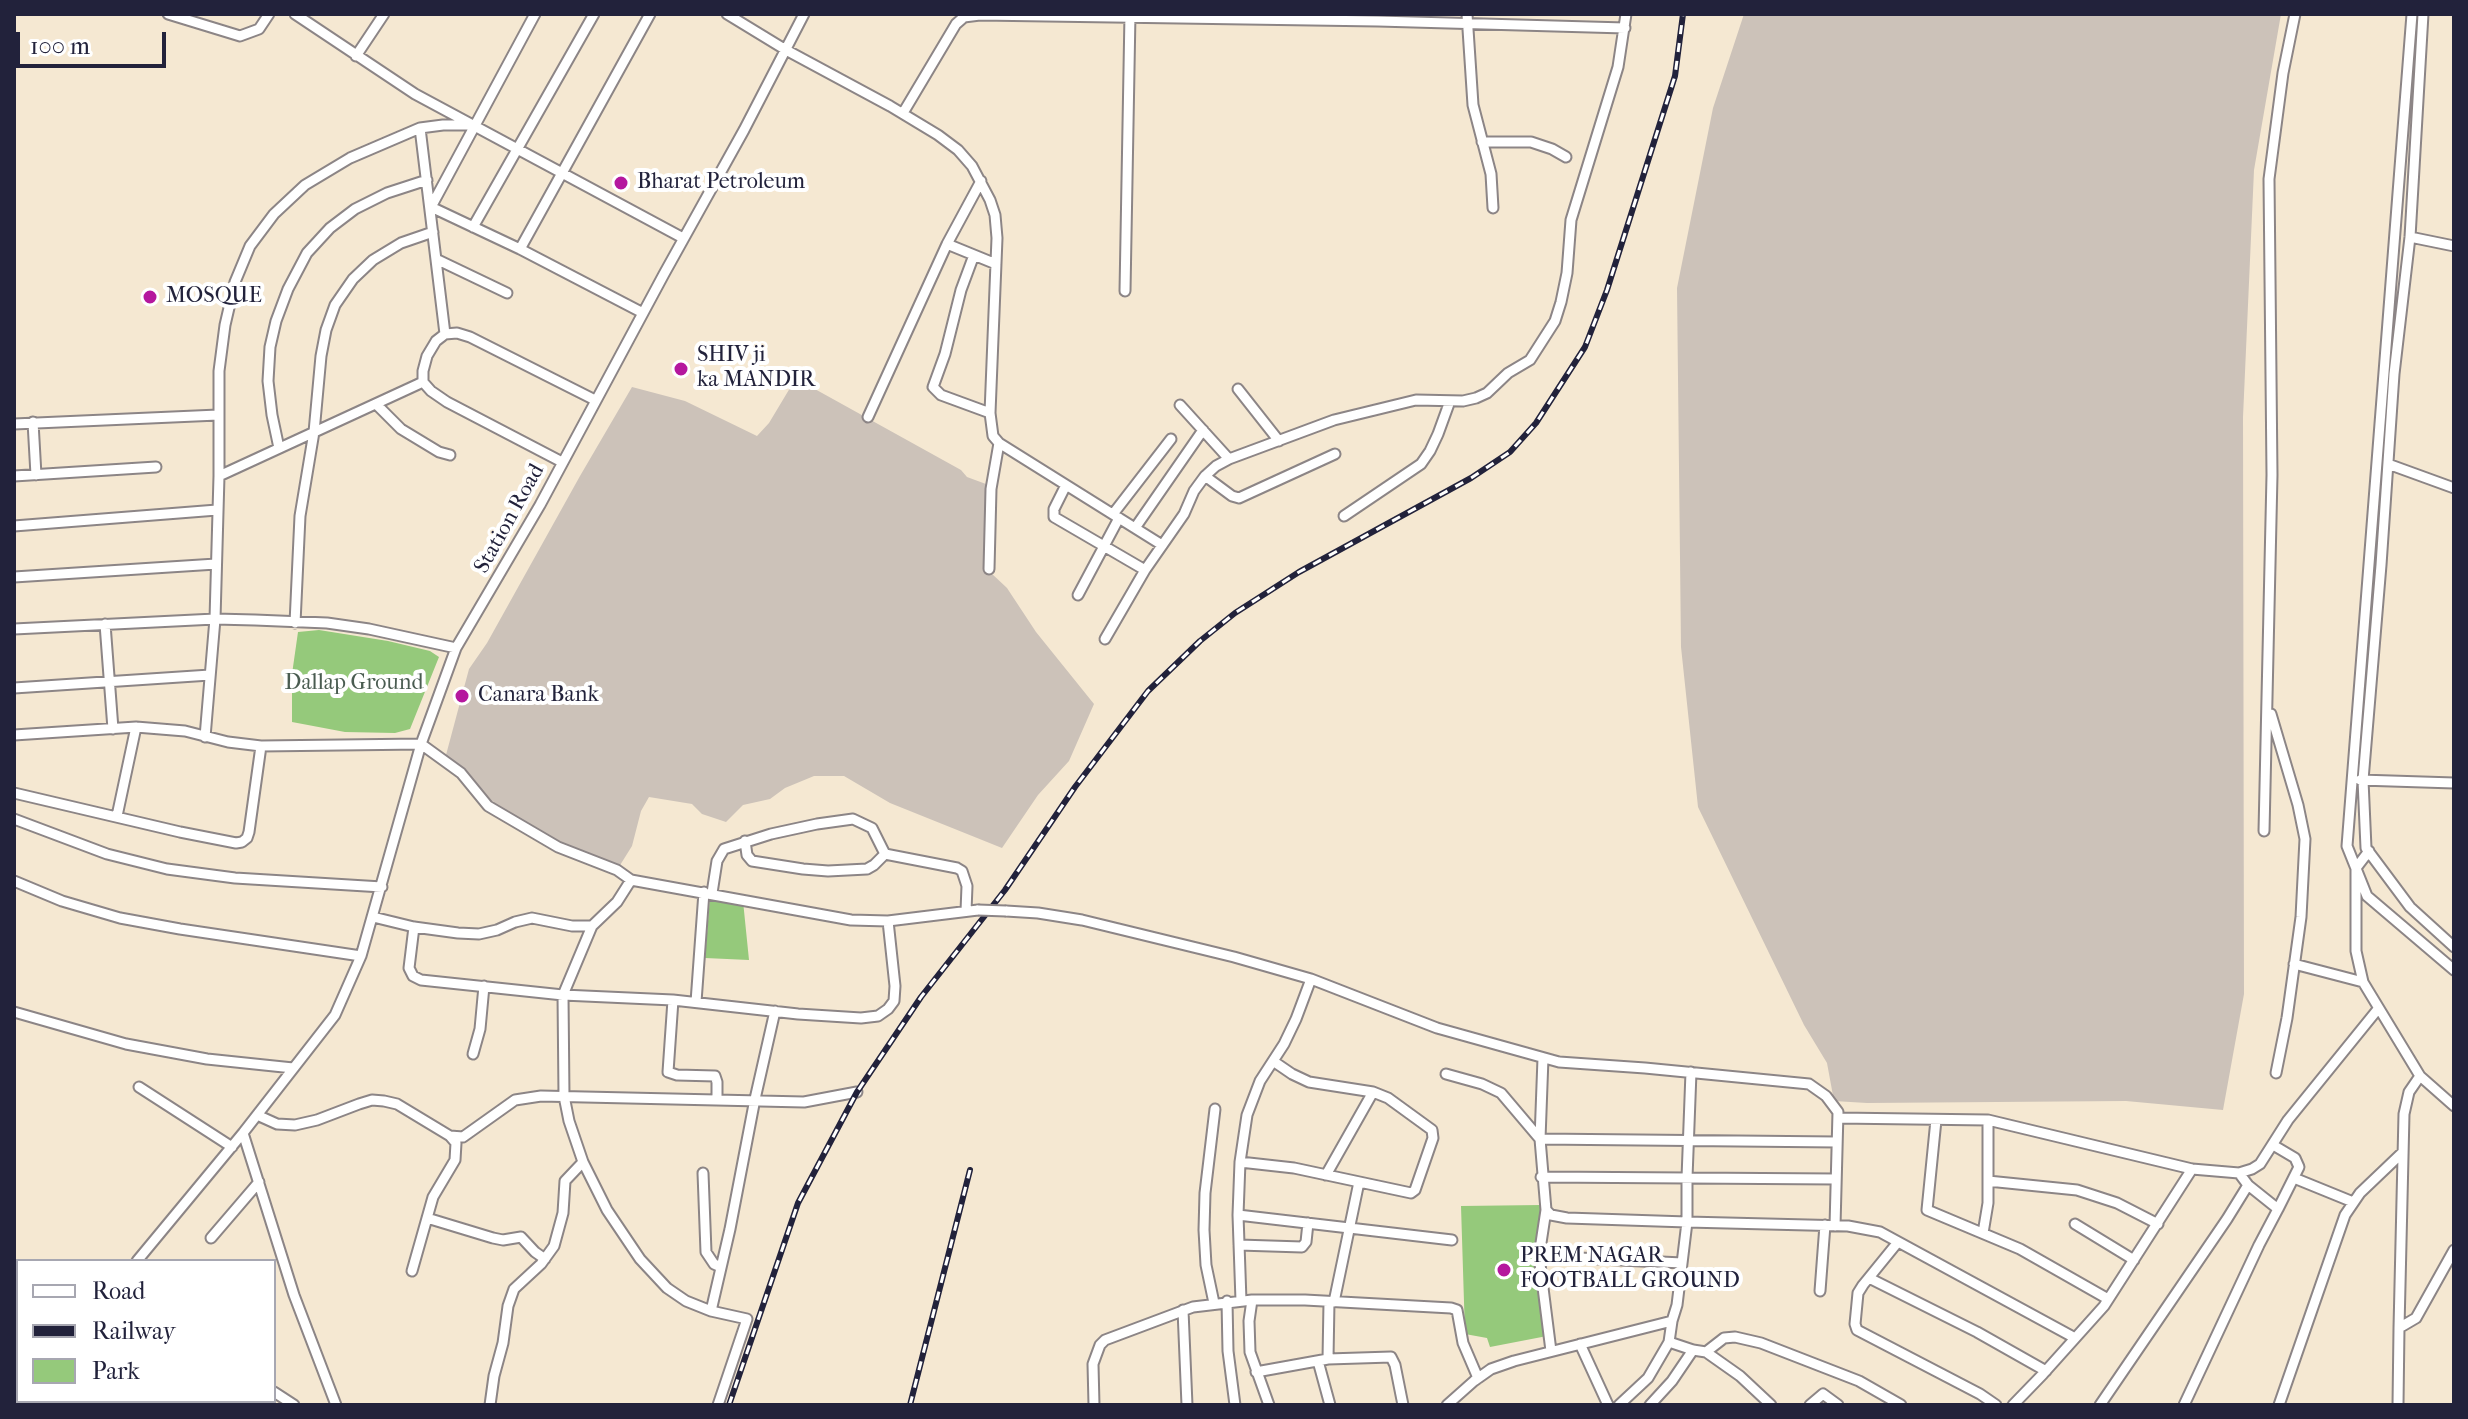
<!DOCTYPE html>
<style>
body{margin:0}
#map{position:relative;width:2468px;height:1419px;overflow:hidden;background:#f5e8d2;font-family:"IM FELL French Canon",serif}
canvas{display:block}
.frame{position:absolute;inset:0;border:16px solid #22223b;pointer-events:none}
.legend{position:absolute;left:16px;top:1259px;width:260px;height:144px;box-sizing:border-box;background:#fff;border:2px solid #a7a7b1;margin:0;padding:10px 14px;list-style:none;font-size:24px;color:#22223b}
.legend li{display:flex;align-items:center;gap:16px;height:40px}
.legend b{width:40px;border:2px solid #a7a7b1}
.scale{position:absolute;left:16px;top:32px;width:150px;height:36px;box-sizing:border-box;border:4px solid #22223b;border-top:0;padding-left:10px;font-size:24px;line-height:28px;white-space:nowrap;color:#22223b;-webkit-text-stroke:6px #fff;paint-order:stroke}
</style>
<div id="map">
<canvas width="2468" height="1419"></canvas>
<div class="frame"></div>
<ul class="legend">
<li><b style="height:10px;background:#fff"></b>Road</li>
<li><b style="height:10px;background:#22223b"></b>Railway</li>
<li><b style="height:22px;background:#95c97b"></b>Park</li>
</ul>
<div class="scale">100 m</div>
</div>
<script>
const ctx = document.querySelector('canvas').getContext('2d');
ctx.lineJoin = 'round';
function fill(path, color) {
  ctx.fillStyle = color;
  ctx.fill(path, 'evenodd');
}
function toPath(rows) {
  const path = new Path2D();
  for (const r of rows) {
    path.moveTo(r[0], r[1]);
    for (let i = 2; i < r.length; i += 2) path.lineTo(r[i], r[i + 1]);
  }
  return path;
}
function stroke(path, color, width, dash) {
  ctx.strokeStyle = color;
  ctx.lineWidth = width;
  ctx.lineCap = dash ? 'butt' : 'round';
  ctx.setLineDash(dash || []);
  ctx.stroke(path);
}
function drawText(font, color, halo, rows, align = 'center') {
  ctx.font = font + ' "IM FELL French Canon",serif';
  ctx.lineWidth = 8;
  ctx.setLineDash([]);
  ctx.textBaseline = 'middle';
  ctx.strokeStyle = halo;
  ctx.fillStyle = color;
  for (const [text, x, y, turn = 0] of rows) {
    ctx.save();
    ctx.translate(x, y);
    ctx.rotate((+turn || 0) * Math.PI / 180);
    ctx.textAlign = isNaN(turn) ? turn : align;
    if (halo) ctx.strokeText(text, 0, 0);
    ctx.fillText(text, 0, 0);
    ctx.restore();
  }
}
fill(toPath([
 [1744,14,2281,14,2254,170,2243,417,2244,994,2223,1110,2126,1101,1867,1103,1834,1101,1827,1063,1804,1025,1698,807,1681,647,1677,288,1713,108],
 [804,383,961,470,967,477,994,487,990,572,1007,588,1036,632,1094,704,1069,761,1038,795,1002,848,890,803,844,776,814,776,785,788,770,799,743,805,726,822,702,814,692,804,649,797,641,811,632,846,617,870,584,858,488,806,448,762,446,755,469,669,487,643,580,476,632,387,685,401,757,436,769,423,790,388]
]), '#ccc2b9');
fill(toPath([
 [319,630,388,641,430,651,439,657,410,729,395,733,345,732,292,722,292,674,298,632],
 [710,897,743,901,749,960,705,958],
 [1541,1205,1547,1336,1490,1347,1487,1338,1465,1334,1461,1206]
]), '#95c97b');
const street = toPath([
 [168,14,240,36,259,29,269,14],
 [295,14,415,94,683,238],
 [535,14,431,207,520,249,643,313],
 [727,14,786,50,890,106,938,135,958,150,972,166,990,200,995,215,997,238,990,413,993,436,999,443,1162,545],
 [1467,14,1473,105,1491,174,1493,208],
 [2412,14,2347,846,2367,896,2454,970],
 [2423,14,2410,237,2394,374,2381,565,2363,780,2366,848,2410,907,2454,947],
 [356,56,384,14],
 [903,113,956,24,964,17,980,15,1378,21,1625,28],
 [420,128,445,334],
 [1482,142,1531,142,1552,149,1566,157],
 [473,227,594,14],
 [2410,237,2454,246],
 [947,244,996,264],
 [520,249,650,14],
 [974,255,961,290,945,354,933,387,941,395,990,413],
 [436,259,507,293],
 [1125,291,1130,14],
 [1238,389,1279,441],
 [376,404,401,429,439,452,450,455],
 [1180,405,1229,459],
 [868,417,947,244,981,181],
 [33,422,36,475],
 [14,424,218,415],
 [279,448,272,415,268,381,270,347,276,321,288,289,307,253,330,228,355,209,387,193,427,180],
 [562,462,447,402,431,391,423,382,423,371,427,356,436,341,445,334,457,333,470,337,595,400],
 [2388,464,2454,488],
 [14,476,156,467],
 [219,476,423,382],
 [1205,476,1232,496,1239,498,1335,454],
 [1066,485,1054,509,1054,517,1145,570],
 [1113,514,1171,439],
 [1344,516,1421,464,1430,451,1438,434,1450,401],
 [14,526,217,510],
 [1135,528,1203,430],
 [989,569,991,489,999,443],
 [14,577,216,564],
 [1078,595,1119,518],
 [295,623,300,516,314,432,321,356,326,330,335,305,353,279,373,260,401,243,433,232],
 [105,624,113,729],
 [14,629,215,619,255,620,327,623,369,629,456,648,540,505,664,274,744,130,804,14],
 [1105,639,1145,570,1184,514,1194,491,1205,476,1216,466,1229,459,1334,420,1416,400,1463,401,1476,398,1487,393,1508,373,1530,360,1555,321,1561,302,1567,273,1571,220,1618,67,1626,14],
 [14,688,210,675],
 [2271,714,2298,805,2305,839,2301,917,2287,1018,2276,1073],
 [14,735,136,727,185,731,228,742,261,746,421,744,461,773,488,806,558,847,617,870,631,880,851,920,888,921,978,910],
 [205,737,215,619,219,476,219,371,225,325,235,282,250,246,274,214,305,185,350,158,420,128,443,125,474,125],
 [2360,780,2454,783],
 [14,793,180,832,236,843,242,842,247,838,249,832,261,746],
 [117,816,136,727],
 [14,819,107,854,167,869,235,878,382,887],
 [2264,831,2272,475,2269,179,2283,73,2295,14],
 [745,841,747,855,752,861,803,869,828,871,867,869,874,865,885,854],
 [2369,851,2356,868,2356,951,2363,982,2420,1076,2454,1106],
 [14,881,62,901,120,918,180,929,361,956],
 [712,893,717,861,724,849,771,834,817,824,853,819,872,828,885,854,957,868,962,871,967,886,966,911],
 [1006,911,1038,913,1082,920,1234,957,1311,979,1437,1028,1559,1062,1645,1068,1809,1084,1826,1096,1838,1112,1835,1226],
 [373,917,414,927,458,933,479,934,497,930,515,922,532,918,572,926,592,926,617,902,631,880],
 [592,926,563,995,564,1096,569,1121,583,1162,607,1210,640,1259,667,1288,686,1301,711,1311,747,1319,718,1405],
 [414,927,409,968,413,976,421,980,563,995,673,1000,798,1014,861,1018,878,1016,888,1009,894,1001,895,986,888,921],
 [2294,964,2363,982],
 [673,1000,668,1072,677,1075,715,1076,717,1082,717,1098],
 [696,1002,704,892],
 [14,1012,126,1044,207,1059,293,1068],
 [473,1054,480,1029,484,986],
 [1543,1058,1540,1139,1546,1210,1551,1215,1567,1218,1687,1222,1848,1226,1880,1232,2075,1338],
 [1446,1074,1482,1084,1501,1093,1540,1139,1837,1142],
 [139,1087,232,1147],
 [257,1115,277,1124,295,1125,317,1120,359,1104,372,1100,384,1101,397,1104,450,1136,463,1137,515,1100,541,1096,804,1102,857,1092],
 [1838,1118,1988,1120,2192,1169,2239,1173,2252,1169,2260,1164,2288,1120,2378,1009],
 [1936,1120,1927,1210,2020,1249,2108,1299],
 [243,1133,294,1295,336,1405],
 [2273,1145,2295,1158,2299,1167,2278,1209],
 [1240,1162,1294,1168,1411,1193,1415,1190,1433,1138,1432,1130,1388,1098,1373,1092,1309,1082,1292,1074,1273,1061],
 [703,1173,706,1252,714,1264,721,1267],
 [1326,1175,1373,1092],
 [1541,1177,1836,1179],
 [2294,1178,2353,1202],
 [1988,1181,2077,1190,2117,1203,2158,1224],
 [1546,1210,1539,1256,1551,1351],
 [1238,1215,1452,1240],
 [427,1218,493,1238,503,1240,521,1237,535,1252,545,1259],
 [2075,1224,2134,1260],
 [1983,1233,1988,1203,1988,1120],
 [211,1238,259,1182],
 [1898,1242,1863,1285,1858,1293,1855,1324,1857,1330,1980,1394,1996,1405],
 [1239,1245,1302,1247,1306,1242,1308,1223],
 [1539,1256,1682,1263],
 [137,1261,243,1133,335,1015,361,956,421,744,456,648],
 [412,1271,433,1197,455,1160,456,1143,450,1136],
 [14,1276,18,1278],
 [1869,1278,1977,1332,2046,1371],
 [1820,1291,1825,1225],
 [1252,1300,1249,1321,1250,1352,1269,1405],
 [1227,1301,1228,1351,1235,1405],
 [1241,1301,1238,1215,1240,1162,1247,1115,1260,1081,1284,1044,1296,1019,1311,979],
 [1334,1302,1359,1182],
 [1214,1303,1206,1265,1204,1230,1205,1193,1215,1109],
 [1183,1310,1187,1405],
 [711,1311,730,1229,755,1099,775,1011],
 [2399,1328,2404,1114,2409,1092,2420,1076],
 [1669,1342,1693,1350,1706,1352,1724,1338,1735,1337,1761,1343,1859,1381,1901,1405],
 [1580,1344,1608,1405],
 [1706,1352,1740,1376,1771,1405],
 [1328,1359,1329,1302],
 [1318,1361,1330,1405],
 [1256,1372,1328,1359,1391,1357,1395,1365,1403,1405],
 [274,1392,294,1405],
 [188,1401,198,1405],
 [82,1405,84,1401],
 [171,1405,173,1401],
 [490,1405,494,1376,503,1343,508,1306,514,1289,541,1264,554,1246,563,1213,565,1181,583,1162],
 [1094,1405,1093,1364,1100,1345,1105,1340,1193,1307,1252,1300,1305,1300,1451,1308,1457,1310,1463,1343,1478,1378],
 [1447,1405,1474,1381,1491,1369,1514,1361,1672,1321],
 [1619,1405,1648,1378,1669,1342,1672,1321,1677,1305,1687,1222,1687,1178,1691,1072],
 [1650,1405,1672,1381,1693,1350],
 [1810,1405,1823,1394,1838,1405],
 [2013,1405,2043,1374,2104,1306,2192,1169],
 [2100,1405,2227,1219,2248,1185,2239,1173],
 [2184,1405,2259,1245,2278,1209,2248,1185],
 [2279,1405,2345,1215,2360,1193,2403,1152],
 [2398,1405,2399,1328,2416,1318,2454,1250]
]);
stroke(street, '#8c8586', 13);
stroke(street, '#fff', 9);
const rail = toPath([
 [729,1405,798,1203,857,1092,921,997,1005,890,1075,787,1148,691,1200,641,1235,613,1299,572,1471,478,1510,452,1536,423,1585,347,1607,290,1675,76,1683,14],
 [910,1405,970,1170]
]);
stroke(rail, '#22223b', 6);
stroke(rail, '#fff', 3, [9]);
const streetBridge = toPath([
 [978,910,1006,911]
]);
stroke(streetBridge, '#8c8586', 13, []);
stroke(streetBridge, '#fff', 9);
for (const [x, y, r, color] of [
 [621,183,8,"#b5179e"],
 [150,297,8,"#b5179e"],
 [681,369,8,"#b5179e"],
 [462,696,8,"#b5179e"],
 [1504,1270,8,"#b5179e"]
]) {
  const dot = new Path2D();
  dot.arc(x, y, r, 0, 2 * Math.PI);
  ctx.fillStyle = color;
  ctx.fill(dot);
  stroke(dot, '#fff', 3);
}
drawText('22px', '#22223b', '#fff', [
 ["Bharat Petroleum",637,183],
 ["MOSQUE",166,297],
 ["SHIV ji",697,356],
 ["ka MANDIR",697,381],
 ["Canara Bank",478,696],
 ["PREM NAGAR",1520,1257],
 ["FOOTBALL GROUND",1520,1282]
], 'left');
drawText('22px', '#22223b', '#fff', [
 ["Station Road",510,519,-61]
]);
drawText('22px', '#4a5c51', '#fff', [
 ["Dallap Ground",354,684]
]);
</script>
